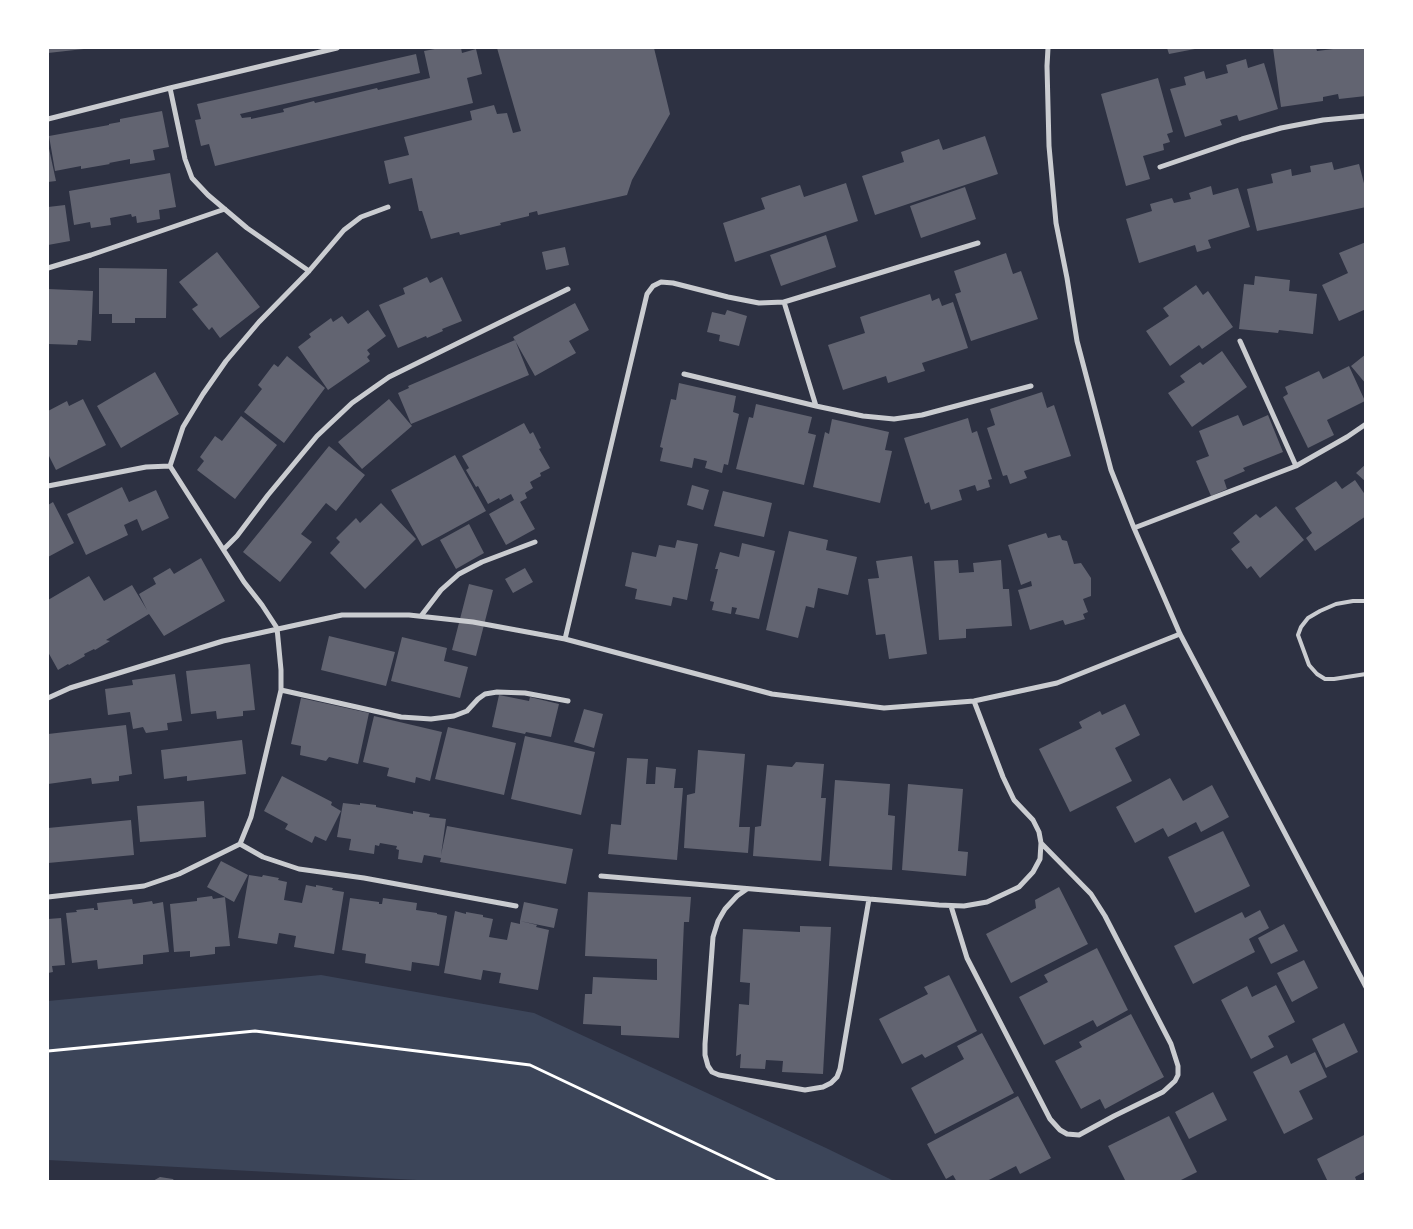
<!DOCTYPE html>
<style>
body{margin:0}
#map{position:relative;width:1413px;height:1229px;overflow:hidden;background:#2d3142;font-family:Commissioner,sans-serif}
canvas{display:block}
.frame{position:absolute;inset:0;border:49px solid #fff;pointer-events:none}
</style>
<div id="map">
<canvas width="1413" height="1229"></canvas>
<div class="frame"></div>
</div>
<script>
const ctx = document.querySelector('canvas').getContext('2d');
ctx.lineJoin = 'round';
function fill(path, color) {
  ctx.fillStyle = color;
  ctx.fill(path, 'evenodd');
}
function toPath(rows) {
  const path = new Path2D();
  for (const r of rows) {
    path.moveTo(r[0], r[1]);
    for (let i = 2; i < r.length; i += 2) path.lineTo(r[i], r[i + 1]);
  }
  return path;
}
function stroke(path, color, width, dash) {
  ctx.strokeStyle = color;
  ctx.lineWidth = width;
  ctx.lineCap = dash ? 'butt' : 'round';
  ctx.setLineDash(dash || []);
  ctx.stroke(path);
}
fill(toPath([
 [321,975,534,1013,826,1148,894,1181,454,1182,48,1160,48,1001]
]), '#3c4559');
fill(toPath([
 [48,48,84,48,84,49,48,53],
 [440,48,461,48,462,53,476,49,482,74,467,78,473,103,215,166,209,144,201,146,195,120,201,119,197,104,416,54,420,73,240,114,242,118,251,117,251,119,284,112,283,109,314,101,315,103,377,88,378,90,430,78,424,51],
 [497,48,654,48,670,114,632,180,627,195,538,215,537,211,529,213,529,216,500,223,501,225,460,235,459,232,431,239,422,211,419,211,412,178,389,184,384,161,409,155,404,137,472,120,470,111,494,105,497,114,507,113,513,133,521,131],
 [1167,48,1200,48,1169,54],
 [1273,48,1316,48,1317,51,1333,49,1332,48,1366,48,1366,96,1339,99,1338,94,1323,97,1323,101,1281,107],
 [1246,59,1248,68,1264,63,1278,109,1239,121,1237,115,1220,120,1222,125,1185,137,1170,89,1186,85,1184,77,1204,71,1206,79,1228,73,1226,65],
 [1158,78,1173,132,1167,134,1170,142,1163,144,1164,150,1143,156,1150,179,1126,186,1101,94],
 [162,111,169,147,153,150,155,160,130,164,130,159,109,163,110,164,81,169,81,166,55,171,49,136,109,125,109,124,120,122,120,119],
 [985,136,998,174,875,215,862,176,904,162,901,152,939,139,943,150],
 [48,144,56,181,48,182],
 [1332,162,1334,170,1359,164,1366,191,1366,207,1257,231,1247,189,1273,183,1271,174,1291,169,1292,176,1311,172,1310,166],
 [170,173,176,207,159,210,160,219,137,223,136,216,132,217,131,214,110,218,111,225,91,228,90,222,74,225,69,191],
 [846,183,858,221,735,262,723,223,765,209,761,198,800,185,804,197],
 [1211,186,1213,195,1238,188,1250,227,1208,240,1211,248,1197,252,1195,245,1139,263,1126,219,1152,211,1150,204,1172,198,1174,203,1191,199,1189,193],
 [965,187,976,219,921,238,910,206],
 [65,205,70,241,48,245,48,207],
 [826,235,836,267,781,286,770,255],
 [1366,242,1366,309,1339,321,1322,285,1348,273,1339,253],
 [565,247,569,265,546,270,542,252],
 [217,252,260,307,220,338,212,327,209,330,192,309,198,305,179,282],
 [1006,253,1013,274,1021,271,1038,319,971,341,955,294,961,292,954,271],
 [99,268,167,269,166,318,135,318,135,323,112,323,112,314,99,314],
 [1255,276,1290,280,1289,291,1317,294,1313,334,1279,330,1278,333,1239,329,1244,284,1254,285],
 [427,277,430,283,442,277,462,321,442,329,443,331,427,338,426,336,398,348,379,305,405,294,403,288],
 [1196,285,1203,295,1208,291,1233,327,1202,349,1199,345,1170,366,1146,331,1169,316,1163,308],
 [48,289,93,291,91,341,78,340,77,345,48,344],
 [930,294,932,301,939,298,942,306,953,302,968,348,922,363,925,371,888,383,886,376,843,390,828,345,865,333,860,317],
 [575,303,589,330,569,341,576,353,535,376,513,337],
 [368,310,386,336,367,350,370,354,367,357,370,361,328,390,298,347,311,337,309,334,331,318,333,322,342,316,348,324],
 [727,310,747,316,739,346,719,341,720,335,707,332,712,312,725,315],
 [515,340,529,375,411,424,398,393,409,388,408,386],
 [1222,351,1247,387,1192,427,1168,393,1185,382,1180,376,1200,362,1203,365],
 [1366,354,1366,384,1351,366],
 [287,356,325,388,284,443,244,412,262,389,258,385,274,364,278,367],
 [1349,366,1365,401,1327,420,1334,435,1308,448,1283,397,1288,394,1285,387,1319,371,1323,379],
 [155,372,179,414,121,448,97,406],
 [679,383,736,396,733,412,739,414,728,465,724,464,722,473,705,468,707,461,694,458,692,468,660,461,663,448,660,447,671,399,676,400],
 [1042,392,1047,408,1054,405,1071,456,1024,471,1027,478,1010,484,1007,475,1003,476,987,428,995,425,990,409],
 [83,399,106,445,56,470,48,454,48,411,67,401,69,406],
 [389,399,412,426,362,469,338,442],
 [756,404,812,417,808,433,816,435,804,485,736,469,749,417,753,418],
 [1238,415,1243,426,1268,415,1283,452,1243,468,1245,471,1224,480,1227,489,1211,496,1196,461,1209,456,1199,431],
 [241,416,277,445,235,499,197,470,204,461,200,457,215,436,222,441],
 [968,418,972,433,977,431,992,479,988,480,990,487,977,491,975,485,959,490,962,500,931,510,929,502,925,504,904,438],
 [832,419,889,432,885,450,892,451,880,503,813,487,825,432,829,434],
 [524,423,530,434,533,432,541,448,539,449,550,468,540,473,541,476,530,482,533,488,525,493,527,498,520,502,535,529,506,545,489,514,514,500,511,494,500,500,499,498,488,504,478,486,476,487,466,470,469,468,462,456],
 [329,446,365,475,336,511,326,503,301,534,312,542,280,582,243,552],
 [455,455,486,511,422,546,391,490],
 [1366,464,1366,482,1356,473],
 [1355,480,1366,496,1366,516,1315,551,1306,538,1312,533,1295,508,1336,481,1342,489],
 [692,485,709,490,703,510,687,505],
 [122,487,129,502,156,490,169,518,142,531,137,519,124,525,128,535,86,555,67,514],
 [723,491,772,503,764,537,714,526],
 [53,502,74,543,48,557,48,505],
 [381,503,416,539,365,589,330,553,340,542,336,538,356,518,360,523],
 [1276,506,1304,540,1260,578,1251,566,1247,569,1231,549,1240,542,1233,533,1256,514,1260,518],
 [469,524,484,553,456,569,440,540],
 [789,531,828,540,826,550,857,557,848,595,818,588,814,608,806,606,798,638,766,630],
 [1046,533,1048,538,1060,535,1062,540,1067,541,1074,564,1081,563,1091,578,1091,596,1083,599,1088,612,1083,614,1085,619,1065,625,1063,620,1030,630,1018,590,1032,586,1031,581,1021,585,1008,545],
 [677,540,698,544,687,600,673,597,671,606,635,599,637,589,625,586,632,552,656,557,659,545,675,548],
 [742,543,775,551,759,619,735,614,737,608,732,607,731,614,712,610,714,602,710,601,718,569,715,569,720,552,739,557],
 [912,556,927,654,889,659,885,634,876,635,868,579,879,578,876,561],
 [201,558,225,601,164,636,149,614,106,640,110,641,95,650,94,649,84,654,85,656,69,665,68,664,58,670,48,652,48,600,89,576,104,601,132,585,147,610,139,594,156,584,153,578,170,568,174,574],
 [958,560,959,573,974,572,973,563,1001,560,1003,589,1009,589,1012,626,966,629,966,638,939,640,934,561],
 [525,568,533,582,513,593,505,579],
 [469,584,493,590,476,656,452,650],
 [329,636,395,652,386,686,321,670],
 [402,637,447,648,444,661,468,667,460,698,391,681],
 [250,664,255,710,243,711,243,716,217,719,216,711,191,714,186,671],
 [175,674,182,721,167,723,168,730,146,733,143,727,133,729,130,712,108,715,105,689,133,685,132,680],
 [499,695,529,701,530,697,559,704,551,737,526,732,525,734,492,727],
 [301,698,369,713,358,764,329,757,326,761,300,755,301,746,291,744],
 [1125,704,1140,735,1115,748,1132,781,1070,812,1039,749,1082,728,1079,722,1100,711,1102,715],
 [584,709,603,714,594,748,574,742],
 [374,716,442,732,430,781,416,777,415,783,387,776,389,768,363,762],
 [126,725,132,774,119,776,119,781,92,784,91,778,48,784,48,734],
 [448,727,516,743,504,795,435,779],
 [525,736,595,752,581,815,511,799],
 [242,740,246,774,187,781,187,776,164,779,161,750],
 [698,750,745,754,739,827,750,827,748,853,684,848,687,795,695,793],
 [627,758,648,759,646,784,655,784,656,767,676,769,674,788,683,788,677,860,608,854,611,824,621,825],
 [796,762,824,764,821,798,826,798,821,861,753,856,755,827,761,826,767,765,792,767],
 [282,776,332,802,331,805,341,811,326,841,315,836,312,843,285,829,288,824,264,811],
 [1170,778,1183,801,1212,785,1229,817,1201,832,1196,822,1168,837,1163,828,1135,843,1116,807],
 [835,780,890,784,888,815,895,816,892,870,829,866],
 [908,784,963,789,958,851,968,852,966,876,902,870],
 [204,801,206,837,140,842,137,806],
 [343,803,360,805,360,803,376,805,376,807,413,814,413,811,430,814,429,817,446,819,441,855,447,826,573,849,566,884,440,862,441,858,424,855,422,863,398,859,399,850,396,849,397,846,380,843,379,846,375,845,374,854,349,850,351,839,337,837],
 [131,820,134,855,48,863,48,828],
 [1223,831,1250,886,1195,913,1168,857],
 [221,861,248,875,234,902,207,887],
 [249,875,262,877,263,875,279,878,278,880,287,882,284,900,302,903,306,885,316,887,316,885,333,888,332,890,344,892,334,954,294,947,296,936,279,933,277,944,238,938],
 [1059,887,1088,944,1011,983,986,934,1036,908,1035,900],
 [588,892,691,897,689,922,684,922,679,1038,621,1035,621,1026,583,1024,585,994,592,994,593,977,657,980,657,959,585,956],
 [212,896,213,899,225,897,230,946,215,947,215,954,190,957,190,951,174,952,170,904,197,901,197,898],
 [350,898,379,902,379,904,382,904,383,898,417,903,416,910,437,913,437,914,447,916,439,966,412,962,411,971,365,963,366,954,342,950],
 [132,899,133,904,152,901,153,904,163,902,169,952,143,955,143,964,98,969,97,960,72,963,66,913,77,912,76,910,94,908,94,910,98,910,97,903],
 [524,902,558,909,554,928,520,921],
 [1260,910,1269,928,1249,939,1255,952,1193,984,1174,946,1242,912,1245,918],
 [455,911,466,914,466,912,483,915,483,917,493,919,489,937,507,940,511,922,520,924,520,921,537,925,536,927,549,930,538,990,499,983,501,973,483,970,481,980,444,973],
 [61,918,65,965,52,966,53,972,48,973,48,919],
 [1284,924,1298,951,1271,964,1258,938],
 [800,926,831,927,823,1074,782,1072,783,1061,766,1060,765,1069,740,1068,741,1054,736,1056,739,1004,749,1005,750,983,740,982,743,929,800,932],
 [1097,948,1128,1010,1097,1027,1093,1020,1044,1045,1019,997,1048,982,1044,975],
 [1304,960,1318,988,1292,1002,1277,973],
 [949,975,977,1031,925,1058,922,1054,902,1064,879,1019,928,994,924,987],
 [1276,985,1295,1022,1268,1036,1274,1047,1251,1059,1221,1000,1247,986,1252,997],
 [1131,1014,1164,1077,1105,1109,1100,1099,1081,1109,1055,1061,1082,1047,1079,1042],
 [1344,1023,1358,1052,1326,1068,1312,1039],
 [982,1033,1014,1093,935,1134,911,1088,964,1059,957,1046],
 [1315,1052,1327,1077,1299,1091,1313,1119,1284,1134,1253,1072,1287,1055,1291,1064],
 [1213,1092,1227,1120,1189,1139,1175,1112],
 [1018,1096,1051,1158,1020,1174,1016,1166,985,1182,957,1182,953,1175,946,1179,927,1144],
 [1169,1116,1197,1172,1177,1182,1126,1182,1108,1146],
 [1366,1134,1366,1171,1355,1177,1357,1182,1328,1182,1317,1159],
 [160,1177,173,1179,175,1182,151,1182]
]), '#626471');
stroke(toPath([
 [48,1051,255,1031,530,1065,777,1182]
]), '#fff', 3);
stroke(toPath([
 [1366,601,1353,601,1336,604,1320,611,1308,618,1301,627,1298,635,1309,665,1317,674,1325,679,1334,679,1366,674]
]), '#caccd0', 4);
stroke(toPath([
 [1048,48,1047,66,1049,146,1056,223,1067,278,1077,341,1111,470,1134,528,1180,634,1366,987],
 [170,88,185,159,192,178,208,195,247,228,309,271],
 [48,119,170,88,337,48],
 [1160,167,1242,139,1281,128,1323,120,1366,116],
 [48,268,91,255,225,209],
 [784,302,816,406],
 [1240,341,1296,466],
 [684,374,816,406,863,416,894,419,922,415,1031,386],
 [170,466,183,427,203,394,226,361,259,322,309,271,344,230,361,217,388,207],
 [48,486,146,467,170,466],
 [1134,528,1296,466,1347,437,1366,424],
 [224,549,237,536,268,495,317,436,352,403,389,377,568,289],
 [421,616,441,590,459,574,482,562,535,542],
 [565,639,647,294,653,286,661,282,673,283,728,297,759,303,784,302,978,243],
 [281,690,401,717,431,719,454,716,467,711,478,699,485,694,497,692,525,693,568,701],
 [48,698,70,688,223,641,342,615,409,615,473,622,565,639,772,694,884,708,974,701,1057,683,1180,634],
 [240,844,263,857,299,869,364,878,516,906],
 [601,876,939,905,964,906,987,902,1019,887,1033,872,1040,859,1041,843,1039,832,1033,820,1014,800,1003,777,974,701],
 [747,889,737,896,725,909,718,921,713,937,705,1044,705,1055,708,1066,712,1072,719,1075,805,1090,823,1087,831,1083,837,1077,840,1069,869,899],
 [48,897,144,886,179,874,240,844,251,817,281,690,281,670,277,628,262,605,244,582,170,466],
 [951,906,967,958,1050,1119,1060,1130,1067,1134,1079,1135,1114,1116,1163,1092,1175,1081,1178,1075,1178,1066,1171,1044,1105,916,1091,894,1041,843]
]), '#caccd0', 5);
</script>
